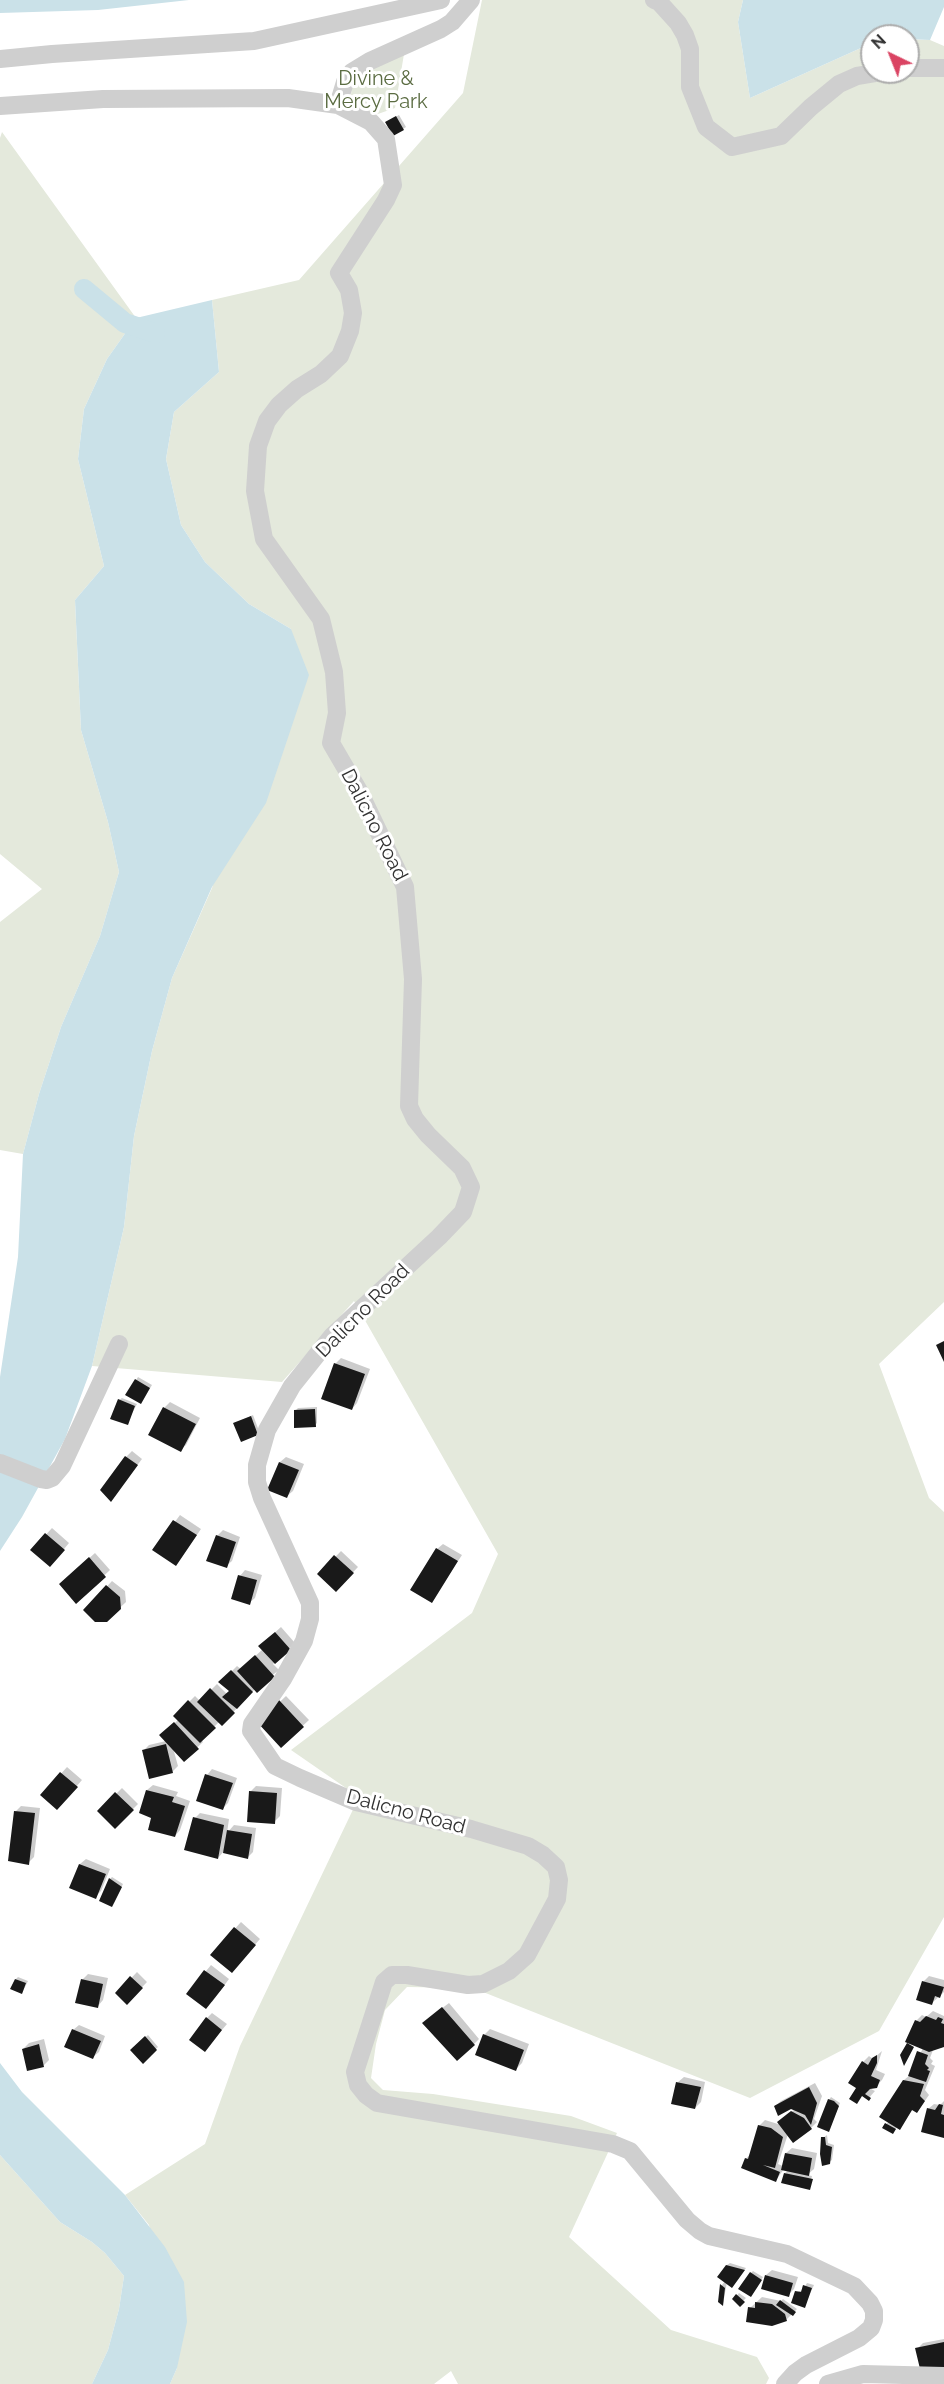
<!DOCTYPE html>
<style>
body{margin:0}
#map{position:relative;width:944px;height:2384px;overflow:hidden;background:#fff;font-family:Raleway,sans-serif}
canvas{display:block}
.north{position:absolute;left:860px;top:24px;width:60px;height:60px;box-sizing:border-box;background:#fff;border:2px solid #adadad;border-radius:50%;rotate:317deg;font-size:16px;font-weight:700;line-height:24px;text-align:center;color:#323232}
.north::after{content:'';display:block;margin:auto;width:21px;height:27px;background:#da4463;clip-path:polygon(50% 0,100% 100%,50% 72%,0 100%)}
</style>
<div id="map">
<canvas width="944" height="2384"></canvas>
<div class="north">N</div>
</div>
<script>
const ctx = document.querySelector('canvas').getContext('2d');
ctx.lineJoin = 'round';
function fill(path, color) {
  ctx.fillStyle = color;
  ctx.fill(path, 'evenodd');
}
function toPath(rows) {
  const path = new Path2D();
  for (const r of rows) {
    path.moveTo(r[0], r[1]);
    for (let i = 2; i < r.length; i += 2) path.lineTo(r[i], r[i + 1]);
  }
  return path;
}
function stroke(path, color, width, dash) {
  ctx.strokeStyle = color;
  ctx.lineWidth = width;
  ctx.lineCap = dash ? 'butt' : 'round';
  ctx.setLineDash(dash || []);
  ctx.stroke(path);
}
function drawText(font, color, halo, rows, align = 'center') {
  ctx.font = font + ' Raleway,sans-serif';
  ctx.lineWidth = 6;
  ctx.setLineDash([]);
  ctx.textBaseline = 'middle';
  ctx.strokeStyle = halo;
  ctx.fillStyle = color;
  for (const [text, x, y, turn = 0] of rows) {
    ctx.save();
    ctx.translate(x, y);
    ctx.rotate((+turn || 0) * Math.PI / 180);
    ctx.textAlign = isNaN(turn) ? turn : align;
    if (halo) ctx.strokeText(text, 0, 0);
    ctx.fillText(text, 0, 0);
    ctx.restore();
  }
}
fill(toPath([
 [482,0,743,0,738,22,750,98,872,43,872,72,908,72,908,39,930,40,944,46,944,1302,879,1364,929,1498,944,1512,944,1917,879,2031,750,2098,473,1988,407,1987,385,2010,376,2044,371,2078,383,2090,433,2094,571,2116,617,2133,569,2237,671,2330,757,2357,769,2378,766,2384,458,2384,451,2371,434,2384,170,2384,177,2368,149,2225,125,2195,205,2144,240,2046,359,1797,291,1750,472,1613,498,1554,354,1301,282,1382,92,1366,124,1227,134,1136,152,1051,172,978,212,888,291,629,249,604,205,562,181,525,166,459,174,412,219,372,212,300,299,280,463,93],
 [404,54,395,108,375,115,356,102,351,95,352,84,360,75],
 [2,132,136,318,107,359,84,409,78,459,104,566,75,600,81,730,108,822,119,872,100,936,61,1027,39,1094,23,1154,0,1150,0,922,42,889,0,854,0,138],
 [0,2155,60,2222,92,2242,105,2253,124,2276,119,2309,108,2350,92,2384,0,2384]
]), '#e4e9dc');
fill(toPath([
 [0,0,189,0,98,10,0,13],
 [743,0,944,0,944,7,930,40,908,39,908,36,872,36,872,43,750,98,738,22],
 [212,300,219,372,174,412,166,459,181,525,205,562,249,604,291,629,309,675,266,803,212,887,172,978,152,1051,134,1136,124,1227,92,1366,65,1439,22,1517,0,1551,0,1377,18,1257,23,1154,39,1094,61,1027,100,936,119,872,108,822,81,730,75,600,104,566,78,459,84,409,107,359,136,318],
 [0,2063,22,2092,125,2195,165,2247,184,2282,187,2322,177,2368,170,2384,92,2384,108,2350,119,2309,124,2276,105,2253,92,2242,60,2222,0,2155]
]), '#cae1e8');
fill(toPath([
 [399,115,406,127,403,129,390,120],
 [341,1358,370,1369,357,1403,352,1409,335,1364],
 [138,1377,152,1385,143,1400,127,1395],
 [122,1398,137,1404,127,1423,119,1400],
 [170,1402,200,1418,186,1445,180,1450,150,1434,165,1407],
 [317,1407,317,1423,315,1425,295,1411,298,1408],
 [253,1415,259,1431,257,1434,235,1423],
 [132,1451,142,1459,111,1500,126,1457],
 [286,1457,304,1464,293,1491,287,1496,269,1489,280,1462],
 [180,1515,201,1529,181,1558,154,1550],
 [52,1528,69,1543,55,1560,32,1550],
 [223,1530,240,1537,232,1561,226,1566,217,1536],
 [443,1544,462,1555,432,1601,437,1549],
 [341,1551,358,1567,336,1590,319,1574],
 [95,1553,110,1570,76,1602,66,1579],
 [245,1570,262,1575,255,1598,249,1603,240,1576],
 [112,1581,125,1591,126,1602,106,1621,85,1610],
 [281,1627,295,1643,273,1664,279,1670,255,1689,222,1724,219,1722,201,1740,203,1742,184,1760,173,1748,178,1766,172,1772,144,1750,149,1745,166,1741,162,1735,179,1719,175,1716,195,1696,200,1701,217,1684,227,1694,230,1690,221,1682,237,1666,241,1669,263,1649,260,1646],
 [286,1696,309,1720,281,1746,259,1722],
 [67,1767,82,1780,62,1803,42,1795],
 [212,1769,237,1778,228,1803,223,1808,207,1775],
 [153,1785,178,1792,176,1796,190,1801,180,1830,175,1836,153,1817,147,1790],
 [256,1786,282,1788,280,1816,274,1822,250,1792],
 [122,1788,138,1804,115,1827,99,1811],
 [21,1806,40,1808,34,1857,28,1863,15,1812],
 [200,1813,229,1819,227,1833,234,1825,256,1828,253,1852,248,1857,224,1851,218,1858,195,1818],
 [86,1859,110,1869,101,1891,95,1897,71,1887,80,1864],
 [112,1877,123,1884,114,1903,110,1879],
 [241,1922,260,1939,237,1965,212,1954],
 [211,1965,229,1979,212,2002,188,1993],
 [137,1972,147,1982,127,2003,117,1993],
 [88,1974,108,1978,103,2000,98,2006,82,1980],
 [929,1976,944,1980,944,1992,932,2003,923,1982],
 [18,1977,28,1981,22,1993,16,1979],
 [449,2003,479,2039,474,2044,429,2018],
 [933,2011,944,2016,944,2045,933,2050,930,2058,933,2061,931,2064,935,2066,925,2090,929,2095,917,2112,913,2109,900,2128,897,2126,895,2130,884,2127,889,2121,904,2080,910,2075,923,2048,916,2021,922,2015,926,2017],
 [212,2013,227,2024,205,2050,207,2018],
 [79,2025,105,2036,99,2052,93,2057,73,2030],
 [490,2029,529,2044,522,2063,516,2069,484,2035],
 [148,2035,158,2047,143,2061,132,2050],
 [44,2039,49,2060,44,2065,28,2069,23,2049,29,2043],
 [882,2051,876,2070,885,2074,882,2080,876,2086,869,2088,875,2091,868,2099,862,2095,857,2102,863,2062,869,2056,873,2059],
 [684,2077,705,2082,701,2102,695,2108,678,2082],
 [815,2083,822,2096,814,2119,817,2122,811,2128,788,2134,778,2164,783,2166,786,2153,792,2148,817,2153,814,2169,807,2175,812,2176,809,2187,785,2173,788,2170,784,2169,776,2180,746,2159,751,2153,759,2126,765,2120,778,2124,795,2109,775,2106,781,2101],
 [831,2097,840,2103,829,2130,829,2100],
 [944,2101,944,2136,928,2109,934,2104,940,2105],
 [827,2135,828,2143,834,2145,832,2160,829,2162,823,2138],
 [730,2263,746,2268,734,2284,727,2282,723,2304,720,2301,722,2285,725,2281,727,2265],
 [772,2270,798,2277,794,2289,788,2295,766,2275],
 [753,2271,763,2277,753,2293,751,2273],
 [807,2283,814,2285,804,2307,797,2292,803,2290],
 [739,2293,746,2298,740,2304,734,2299],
 [762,2297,781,2301,783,2299,797,2309,787,2319,750,2308],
 [944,2339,944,2366,917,2349,923,2343]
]), '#0003');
stroke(toPath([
 [84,289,125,323,155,333]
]), '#cae1e8', 20);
fill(toPath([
 [396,116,404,130,393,136,385,122],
 [944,1341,944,1362,936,1345],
 [334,1363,365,1374,352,1410,321,1399],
 [135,1379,150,1388,141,1404,125,1395],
 [118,1399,135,1406,128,1425,110,1419],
 [163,1407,196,1424,181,1452,148,1435],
 [315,1409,316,1427,294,1428,294,1410],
 [251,1416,258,1435,241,1442,233,1423],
 [125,1456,138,1465,111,1502,100,1490],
 [279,1462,299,1470,287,1498,267,1490],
 [173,1520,197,1535,176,1566,152,1550],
 [45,1533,65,1550,50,1567,30,1550],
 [216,1535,236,1542,227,1568,206,1561],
 [436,1548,458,1561,432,1603,410,1590],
 [334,1555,354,1573,336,1592,317,1574],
 [89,1557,106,1577,76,1604,59,1584],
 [238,1575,257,1580,250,1605,231,1599],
 [106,1585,120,1597,121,1609,107,1622,95,1622,83,1610],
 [275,1632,291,1650,275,1664,258,1646],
 [255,1655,275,1677,257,1693,237,1671],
 [231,1670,253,1692,237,1709,222,1697,229,1691,218,1682],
 [210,1688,235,1713,222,1726,197,1702],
 [188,1700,216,1728,200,1743,173,1716],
 [279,1700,304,1727,281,1748,257,1722],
 [174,1722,199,1749,184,1762,159,1735],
 [166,1744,173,1773,149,1779,142,1750],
 [60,1772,78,1787,57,1810,40,1795],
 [205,1774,233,1783,223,1810,196,1801],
 [146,1790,174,1797,172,1802,185,1806,175,1837,148,1830,151,1818,139,1813],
 [249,1791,277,1793,275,1824,247,1822],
 [115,1792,134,1810,115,1829,97,1811],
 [14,1811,35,1813,29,1865,8,1861],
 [193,1817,224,1825,218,1859,184,1850],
 [227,1830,252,1834,248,1859,223,1853],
 [79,1864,106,1874,96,1899,69,1888],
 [109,1878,122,1887,112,1907,99,1901],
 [234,1927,256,1945,232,1973,210,1955],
 [204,1970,225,1985,206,2009,186,1994],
 [130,1976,143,1988,127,2005,115,1993],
 [15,1979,26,1983,22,1994,10,1989],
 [81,1979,103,1984,98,2008,75,2003],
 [922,1981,944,1987,940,1998,935,1996,932,2005,916,2000],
 [442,2007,475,2045,457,2061,422,2023],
 [926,2016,936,2020,938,2017,943,2019,941,2023,944,2024,944,2047,929,2052,905,2042,915,2020,920,2022],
 [206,2017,222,2030,205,2052,189,2040],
 [72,2029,101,2041,93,2059,64,2047],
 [483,2034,524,2050,516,2071,475,2055],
 [145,2036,157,2050,143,2064,130,2050],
 [907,2043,914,2047,904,2066,900,2055],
 [39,2044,44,2067,27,2071,22,2049],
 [917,2051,928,2055,925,2064,929,2068,927,2070,930,2071,926,2082,908,2076],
 [877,2055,877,2063,871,2076,880,2080,877,2088,870,2089,865,2094,871,2098,869,2101,862,2096,857,2104,849,2099,856,2088,848,2083,862,2061,868,2065,872,2058],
 [903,2080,924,2084,920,2096,925,2101,917,2113,912,2110,900,2130,879,2117],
 [676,2082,701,2087,695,2109,671,2104],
 [809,2087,817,2103,811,2125,805,2115,791,2109,778,2116,774,2106],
 [828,2099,834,2101,839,2106,829,2132,817,2127],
 [939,2104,943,2105,941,2114,944,2115,944,2138,921,2132,927,2108,935,2110],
 [791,2111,804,2118,812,2129,793,2143,777,2122],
 [885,2123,896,2129,893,2134,882,2128],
 [758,2125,771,2128,783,2137,775,2168,763,2165,780,2172,776,2182,741,2168,745,2158,748,2159],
 [821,2137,825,2137,826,2145,832,2147,830,2164,822,2166,820,2154],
 [785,2153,812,2158,809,2176,781,2170],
 [784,2173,813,2179,810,2190,781,2183],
 [726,2265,745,2270,732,2288,717,2277],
 [750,2272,762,2280,751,2297,738,2289],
 [765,2275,793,2283,789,2297,761,2289],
 [720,2284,725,2288,723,2306,718,2302],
 [803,2285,812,2288,805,2308,791,2303,795,2291,801,2292],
 [736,2294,745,2302,740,2307,732,2299],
 [780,2300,796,2312,793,2316,776,2305],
 [755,2302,772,2304,785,2314,787,2321,772,2326,746,2322,748,2307,755,2308],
 [944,2342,944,2367,921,2373,915,2348]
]), '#191919');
stroke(toPath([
 [654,0,659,2,678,23,685,35,690,49,690,87,706,127,732,147,781,136,811,107,839,84,857,76,881,72],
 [0,59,52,54,254,41,441,0],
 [908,68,944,68],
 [338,105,345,82,352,72,370,61,441,29,452,22,471,0],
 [0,106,103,99,288,98,338,105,371,122,386,139,393,185,386,200,339,273,349,290,353,313,350,331,340,356,321,374,297,389,279,405,267,421,258,446,255,491,264,539,321,619,334,672,337,713,331,743,359,791,405,887,413,979,409,1106,415,1119,428,1135,462,1168,471,1187,463,1212,439,1237,332,1336,292,1386,267,1430,257,1465,257,1482,262,1498,310,1603,310,1619,304,1641,283,1679,252,1724,251,1731,275,1766,300,1778,356,1802,471,1829,528,1846,543,1855,556,1867,559,1880,557,1899,527,1955,509,1971,483,1984,468,1985,407,1975,392,1975,384,1982,355,2072,358,2085,366,2095,377,2103,613,2144,630,2151,687,2220,700,2231,709,2236,787,2254,854,2286,870,2303,874,2311,874,2320,871,2328,859,2338,806,2365,795,2373,785,2384],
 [0,1463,41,1479,47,1480,52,1478,62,1466,119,1344],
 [828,2384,863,2374,944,2376]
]), '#cfcfcf', 18);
drawText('20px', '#5b6c42', '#fff', [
 ["Divine &",376,79],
 ["Mercy Park",376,102]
]);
drawText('20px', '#323232', '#fff', [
 ["Dalicno Road",374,825,63],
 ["Dalicno Road",363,1311,-45],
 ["Dalicno Road",406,1812,15]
]);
</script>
